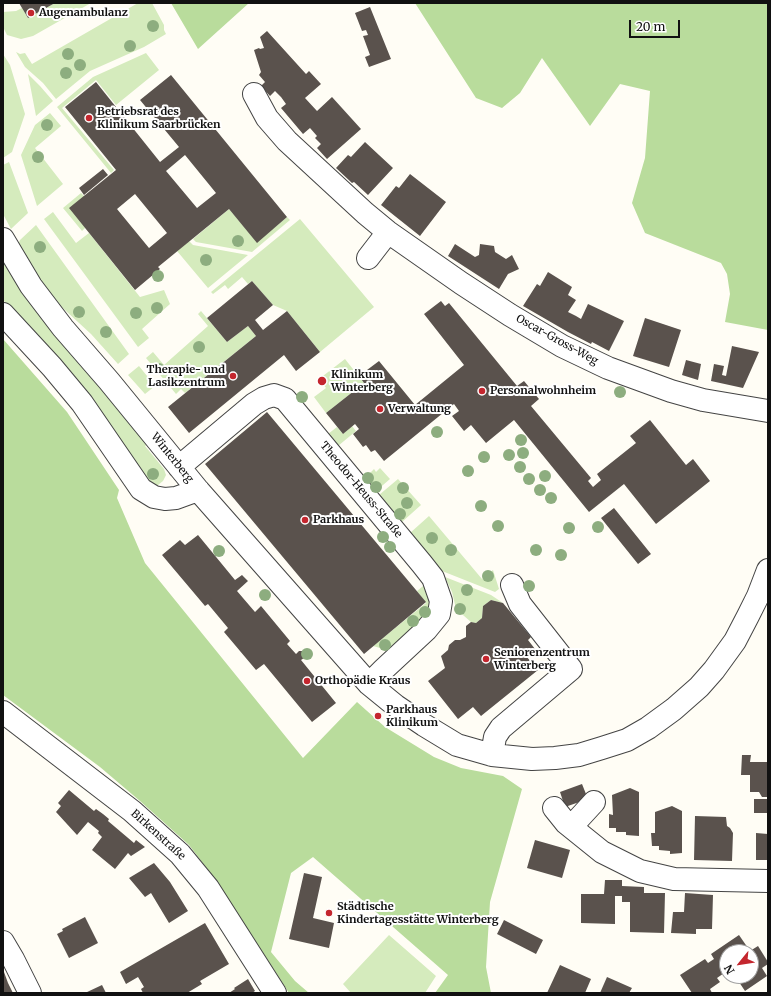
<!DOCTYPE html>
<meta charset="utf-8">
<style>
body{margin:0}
#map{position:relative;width:771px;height:996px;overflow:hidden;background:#fffdf5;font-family:Merriweather,serif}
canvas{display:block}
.frame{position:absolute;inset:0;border:4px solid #111;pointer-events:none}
.north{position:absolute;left:719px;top:944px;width:40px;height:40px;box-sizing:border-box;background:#fff;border:1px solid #a0a0a0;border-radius:50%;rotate:240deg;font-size:11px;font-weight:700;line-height:16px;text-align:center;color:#111}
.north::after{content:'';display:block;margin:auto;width:14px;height:18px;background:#c4262e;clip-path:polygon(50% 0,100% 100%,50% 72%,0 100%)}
.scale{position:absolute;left:629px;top:20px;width:51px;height:18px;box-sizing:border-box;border:2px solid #111;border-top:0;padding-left:5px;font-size:12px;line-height:14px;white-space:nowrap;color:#111;-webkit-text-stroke:3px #fff;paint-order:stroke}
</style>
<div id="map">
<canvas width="771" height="996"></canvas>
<div class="frame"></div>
<div class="north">N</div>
<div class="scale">20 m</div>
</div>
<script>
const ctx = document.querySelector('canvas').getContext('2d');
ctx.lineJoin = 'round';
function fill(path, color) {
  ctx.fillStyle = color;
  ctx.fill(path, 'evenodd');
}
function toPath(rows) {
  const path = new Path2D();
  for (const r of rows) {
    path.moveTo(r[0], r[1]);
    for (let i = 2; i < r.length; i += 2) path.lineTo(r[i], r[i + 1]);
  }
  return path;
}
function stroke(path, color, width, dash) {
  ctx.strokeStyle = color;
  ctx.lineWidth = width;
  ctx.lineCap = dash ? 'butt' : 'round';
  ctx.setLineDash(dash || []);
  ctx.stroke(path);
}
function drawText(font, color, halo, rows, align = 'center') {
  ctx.font = font + ' Merriweather,serif';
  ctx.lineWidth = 4;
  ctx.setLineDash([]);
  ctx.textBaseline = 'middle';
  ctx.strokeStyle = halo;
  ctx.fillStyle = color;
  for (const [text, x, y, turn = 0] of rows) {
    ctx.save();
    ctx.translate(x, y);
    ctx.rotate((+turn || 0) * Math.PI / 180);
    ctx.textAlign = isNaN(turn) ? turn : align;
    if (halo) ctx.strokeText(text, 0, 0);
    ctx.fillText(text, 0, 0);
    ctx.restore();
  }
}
fill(toPath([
 [55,3,91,3,33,36,21,39,7,35,3,27,3,12,16,11,22,8,28,18],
 [138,3,152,3,164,25,164,30,166,34,144,47,90,71,56,99,43,83,25,67,16,52,20,54,25,53,32,64],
 [146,53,159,70,116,105,96,80,62,108,114,170,111,173,57,107,93,77],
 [3,54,10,65,25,114,12,152,3,158],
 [28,74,40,86,53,101,36,116],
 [50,113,61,126,35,148,63,184,37,206,21,155,35,125],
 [9,162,28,213,11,229,3,214,3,165],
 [81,193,84,196,85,228,82,231,63,208],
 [229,209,257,242,287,217,290,220,252,252,196,242,193,239],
 [53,212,76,243,89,233,140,297,164,290,170,304,142,329,149,338,138,347,44,219],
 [300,219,374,307,320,352,287,311,273,305,252,281,248,284,242,277,228,289,225,285,213,294,211,292],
 [36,225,129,354,118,364,91,334,54,300,38,280,17,247,20,240],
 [189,241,193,245,248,255,208,288,177,251],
 [3,256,148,444,145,446,164,469,166,475,163,481,158,485,150,485,13,310,3,300],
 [201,311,227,342,248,326,256,336,185,393,181,389,176,394,146,358,153,352,164,365,208,326,198,314],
 [345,359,364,383,326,413,314,397,326,388,319,379],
 [139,366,155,386,145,394,128,375],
 [352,426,356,431,338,446,328,434,337,427,343,434],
 [380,468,390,479,376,491,365,478,374,469,376,472],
 [398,479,421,505,402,522,379,495],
 [429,516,482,579,493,570,499,589,495,592,442,571,410,533],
 [445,577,491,595,503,603,491,600,483,606,482,618,476,623,471,622,456,609,452,592],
 [428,582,434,600,427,616,387,650,373,646,426,603,417,591],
 [389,935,436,976,425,993,351,993,343,984]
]), '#d5ebbd');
fill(toPath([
 [171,3,249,3,198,49],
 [415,3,768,3,768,330,725,322,730,294,727,274,721,263,645,233,632,203,645,158,650,91,620,84,590,126,542,58,520,93,502,108,476,98],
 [3,339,67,412,119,490,117,498,145,563,303,758,357,702,385,727,434,757,461,768,503,776,522,789,490,902,486,967,491,993,435,993,448,975,313,857,291,873,271,952,295,981,309,993,289,993,218,883,189,845,140,801,100,767,3,695]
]), '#b9dc9c');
fill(toPath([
 [19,3,55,3,28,18],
 [370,7,391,59,369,67,365,57,370,55,363,36,368,35,366,30,362,31,355,13],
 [267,31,306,74,309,71,321,84,305,98,317,111,332,97,361,129,327,159,317,148,321,144,315,138,317,136,310,128,303,134,281,108,286,104,281,97,275,91,270,96,261,86,265,82,259,75,261,72,254,50,259,48,260,49,264,48,260,37],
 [171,75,287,217,257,243,229,209,158,267,160,269,135,290,69,208,116,170,65,107,96,82,160,162,179,147,140,100],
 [185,155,216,193,197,208,166,171],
 [135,194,167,233,149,248,117,209],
 [365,142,393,168,368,195,354,182,352,183,336,168,348,155,351,157],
 [103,169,108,175,84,195,79,188],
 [410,174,446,202,420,236,381,205,396,186,399,188],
 [455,244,475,257,479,255,480,244,494,246,495,252,506,259,512,255,519,269,508,274,499,289,448,256],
 [548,272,572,287,568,295,576,300,568,312,576,316,581,319,588,304,624,321,609,351,592,342,591,344,568,332,523,306,537,284,540,286],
 [252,281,273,305,255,320,263,330,287,311,320,352,296,371,284,355,189,433,168,407,256,336,248,326,227,342,207,318],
 [441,301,445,306,449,303,517,386,524,381,539,399,531,406,591,478,588,481,593,487,601,480,597,474,636,443,630,436,650,420,686,465,693,459,710,481,656,524,624,484,589,512,514,420,486,443,471,425,464,431,452,416,459,411,454,404,384,461,375,450,371,452,366,445,363,447,353,434,359,429,355,424,343,434,326,413,364,383,359,376,379,361,415,405,464,365,424,314],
 [645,318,681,330,669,367,633,356],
 [732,346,759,352,743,388,711,381,714,364,724,366,722,375,726,376],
 [686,360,701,364,698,380,682,375],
 [267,412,426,602,364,654,205,464],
 [614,508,651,554,638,564,601,518],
 [198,535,235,580,242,575,248,581,237,591,255,612,261,606,290,641,287,644,296,654,299,651,302,651,305,654,304,658,301,660,336,703,312,722,264,664,256,670,224,632,228,628,208,604,205,606,162,555,180,540,185,545],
 [491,600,503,603,531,637,528,640,535,649,526,656,538,670,481,716,473,707,458,719,428,681,445,668,441,656,448,650,449,645,455,640,460,640,466,637,466,626,471,622,476,623,482,618,483,606],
 [742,755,751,755,750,762,768,762,768,797,762,797,759,792,750,792,750,775,741,775],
 [582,784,588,799,565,807,560,792],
 [630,788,639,792,639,836,626,835,626,832,616,832,616,828,609,828,609,814,613,815,612,795],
 [69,790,94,811,96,809,103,814,109,819,108,821,134,843,136,840,145,847,131,856,128,853,115,869,92,850,102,837,98,833,99,831,88,822,77,835,56,812,61,806,58,803],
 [754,799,768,799,768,813,754,813],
 [672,806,682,811,682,853,670,854,670,851,659,850,659,846,652,846,651,833,655,833,655,812],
 [695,816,726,817,727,826,730,828,733,833,732,861,694,860],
 [756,833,768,834,768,860,756,860],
 [535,840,570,850,562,878,527,868],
 [154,863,170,882,188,911,169,923,151,893,145,897,129,878],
 [304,873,322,877,313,918,334,923,329,948,289,939],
 [605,880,622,880,622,886,644,887,644,893,665,893,664,933,630,932,630,902,622,902,622,896,615,896,615,924,581,923,581,894,604,894],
 [685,893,713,895,712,929,696,929,696,934,671,933,673,912,684,912],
 [85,917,98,943,69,958,57,934,63,931,62,929],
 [504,920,543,940,536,954,497,934],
 [205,923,229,964,200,981,202,984,187,993,143,993,141,989,144,987,138,977,126,984,120,972],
 [739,935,750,951,758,946,768,962,768,964,762,968,767,976,745,991,735,976,751,976,751,952,727,952,727,971,717,978,720,982,710,989,712,993,692,993,680,975,705,959,708,963,714,959,711,954],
 [560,965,591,979,585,993,547,993],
 [4,972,8,983,13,993,3,993,3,973],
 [607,977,632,988,629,993,600,993],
 [248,979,255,991,252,993,229,993,235,989,234,988],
 [102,985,106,993,85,993]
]), '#5a524d');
const minor = toPath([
 [254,94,267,118,287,141,365,213,388,232,461,283,510,315,562,346,608,368,671,391,703,400,768,411],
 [3,239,31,286,63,328,109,381,198,490,369,684,396,706,424,725,457,745,492,755,532,759,555,758,579,755,602,748,627,740,648,728,674,709,699,687,714,670,735,641,748,616,758,596,768,570],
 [368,258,388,232],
 [3,314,52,367,82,403,141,489,154,497,165,499,176,498,198,490],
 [179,467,254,404,264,398,274,395,285,399,422,564,433,578,441,601,439,614,426,630,384,669,369,684],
 [3,712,132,811,180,854,208,888,275,993],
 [492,755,495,737,501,728,571,669,520,604,512,585],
 [554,808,566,823,602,852,640,871,674,879,768,881],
 [571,827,594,802],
 [3,942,13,959,30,993]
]);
stroke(minor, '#444', 24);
stroke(minor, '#fff', 22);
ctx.fillStyle = '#8dad7f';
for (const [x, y] of [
 [153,26],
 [130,46],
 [68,54],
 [80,65],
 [66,73],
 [47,125],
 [38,157],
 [238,241],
 [40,247],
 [206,260],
 [158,276],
 [157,308],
 [79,312],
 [136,313],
 [106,332],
 [199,347],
 [159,369],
 [620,392],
 [302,397],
 [437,432],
 [521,440],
 [523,453],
 [509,455],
 [484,457],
 [520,467],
 [468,471],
 [153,474],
 [545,476],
 [368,478],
 [529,479],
 [376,487],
 [403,488],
 [540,490],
 [551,498],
 [407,503],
 [481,506],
 [400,514],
 [498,526],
 [598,527],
 [569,528],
 [383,537],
 [432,538],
 [390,547],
 [451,550],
 [536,550],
 [219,551],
 [561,555],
 [488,576],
 [529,586],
 [467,590],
 [265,595],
 [460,609],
 [425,612],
 [413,621],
 [385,645],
 [307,654]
]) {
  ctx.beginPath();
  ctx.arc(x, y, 6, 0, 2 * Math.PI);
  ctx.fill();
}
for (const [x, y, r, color] of [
 [31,13,4,"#c4262e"],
 [89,118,4,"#c4262e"],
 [233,376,4,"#c4262e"],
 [322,381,5,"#c4262e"],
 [482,391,4,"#c4262e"],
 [380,409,4,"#c4262e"],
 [305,520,4,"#c4262e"],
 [486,659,4,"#c4262e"],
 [307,681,4,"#c4262e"],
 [378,716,4,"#c4262e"],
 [329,913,4,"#c4262e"]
]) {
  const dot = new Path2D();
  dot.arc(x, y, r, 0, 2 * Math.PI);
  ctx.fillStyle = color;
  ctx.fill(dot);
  stroke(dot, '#fff', 1.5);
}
drawText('bold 11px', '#111', '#fff', [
 ["Augenambulanz",39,13],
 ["Betriebsrat des",97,112],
 ["Klinikum Saarbrücken",97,125],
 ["Therapie- und",225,370,"right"],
 ["Lasikzentrum",225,383,"right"],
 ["Klinikum",331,375],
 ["Winterberg",331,388],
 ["Personalwohnheim",490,391],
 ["Verwaltung",388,409],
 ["Parkhaus",313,520],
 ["Seniorenzentrum",494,653],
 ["Winterberg",494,666],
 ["Orthopädie Kraus",315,681],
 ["Parkhaus",386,710],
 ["Klinikum",386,723],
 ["Städtische",337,907],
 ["Kindertagesstätte Winterberg",337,920]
], 'left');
drawText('11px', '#111', '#fff', [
 ["Oscar-Gross-Weg",557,340,29],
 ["Winterberg",172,458,51],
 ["Theodor-Heuss-Straße",361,490,50],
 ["Birkenstraße",158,835,42]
]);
</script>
